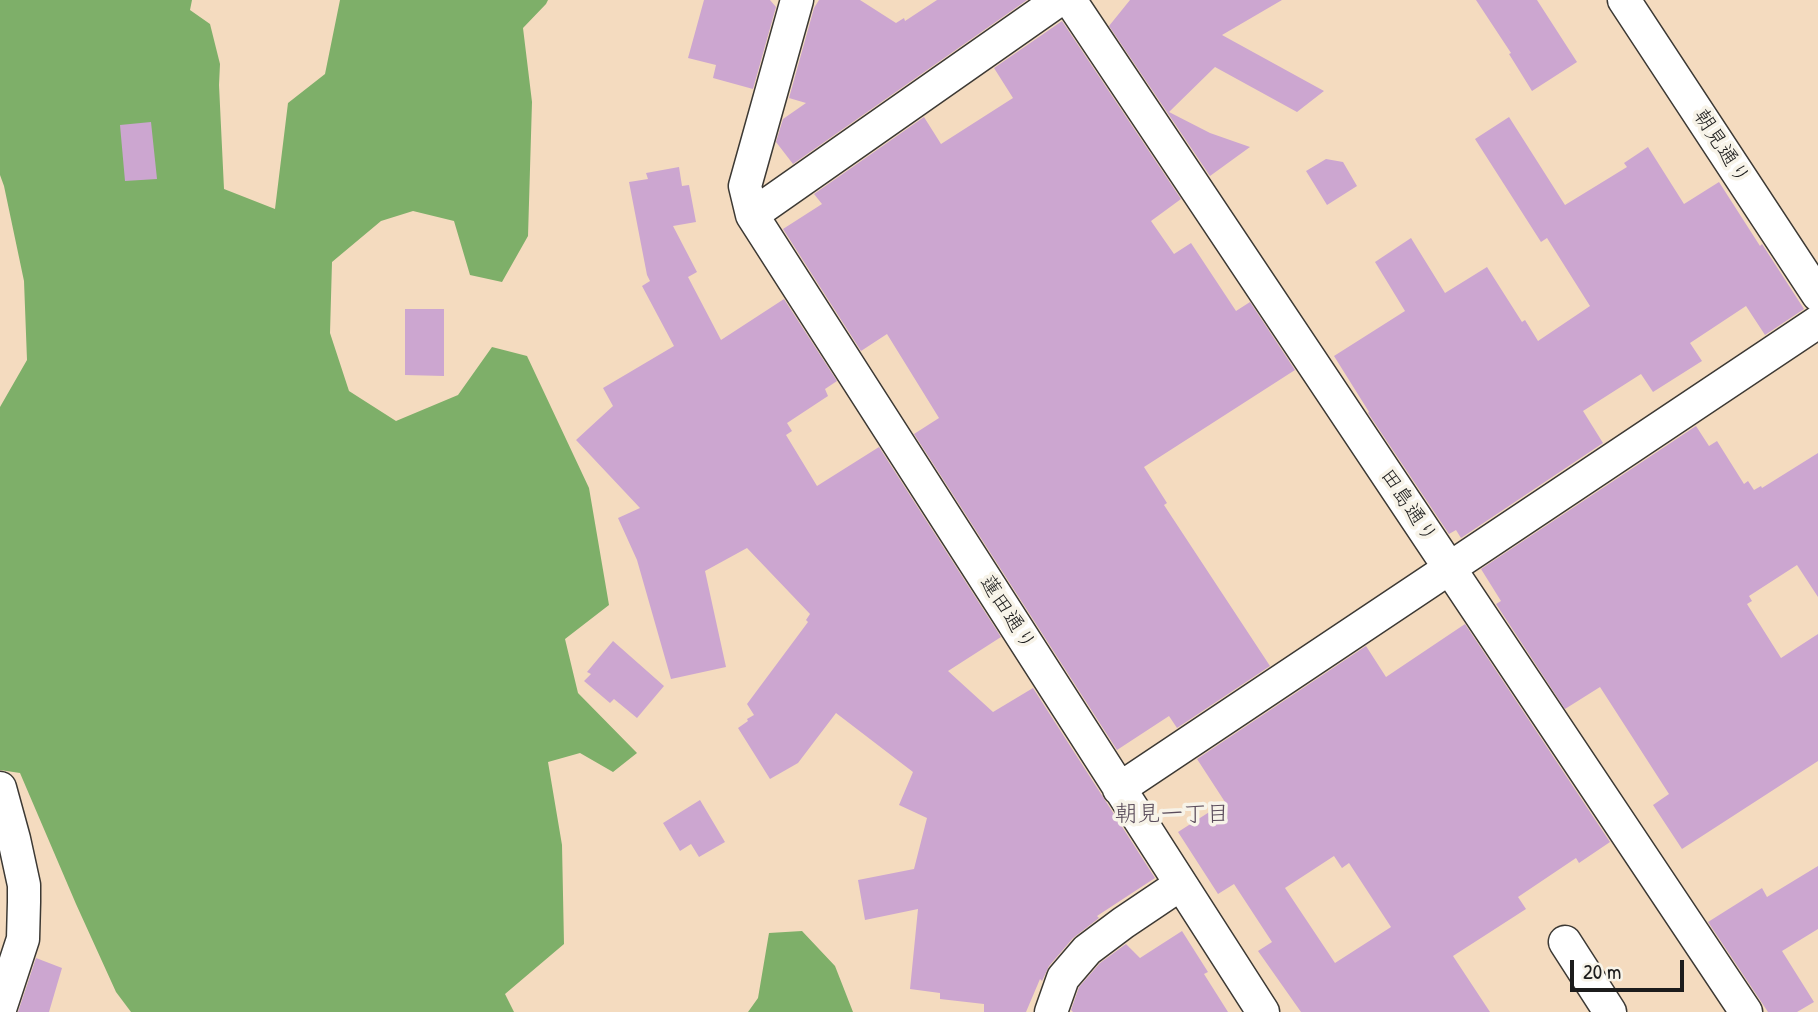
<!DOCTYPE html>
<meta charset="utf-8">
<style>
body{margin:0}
#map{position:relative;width:1818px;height:1012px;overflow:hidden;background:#f4dbbf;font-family:"Patrick Hand",sans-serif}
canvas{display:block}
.scale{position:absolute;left:1570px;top:960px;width:114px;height:32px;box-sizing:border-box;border:4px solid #1c1c1c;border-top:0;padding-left:9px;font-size:21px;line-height:24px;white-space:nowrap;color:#1c1c1c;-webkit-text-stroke:5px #f7f3e8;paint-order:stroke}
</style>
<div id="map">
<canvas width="1818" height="1012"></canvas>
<div class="scale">20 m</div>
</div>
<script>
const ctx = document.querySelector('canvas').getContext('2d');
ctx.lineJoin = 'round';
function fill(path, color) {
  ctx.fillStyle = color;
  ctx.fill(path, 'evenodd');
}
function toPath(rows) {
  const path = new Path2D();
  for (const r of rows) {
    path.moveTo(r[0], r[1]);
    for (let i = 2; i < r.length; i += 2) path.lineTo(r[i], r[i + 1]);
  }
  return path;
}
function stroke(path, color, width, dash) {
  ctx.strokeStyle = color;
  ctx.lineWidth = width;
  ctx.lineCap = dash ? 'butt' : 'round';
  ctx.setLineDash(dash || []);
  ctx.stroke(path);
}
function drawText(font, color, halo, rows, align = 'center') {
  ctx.font = font + ' "Patrick Hand","Klee One",sans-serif';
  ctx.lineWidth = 7;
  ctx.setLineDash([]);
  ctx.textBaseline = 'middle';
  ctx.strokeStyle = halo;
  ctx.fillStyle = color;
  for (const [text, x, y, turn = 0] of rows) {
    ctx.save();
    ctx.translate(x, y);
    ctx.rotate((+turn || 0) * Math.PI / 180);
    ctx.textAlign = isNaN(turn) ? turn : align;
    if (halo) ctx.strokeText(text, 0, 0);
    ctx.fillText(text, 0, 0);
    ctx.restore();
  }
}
fill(toPath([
 [0,0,192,0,190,10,210,24,220,64,219,85,224,189,275,209,288,103,325,74,340,0,548,0,546,4,523,28,532,102,528,236,502,282,470,275,454,221,413,211,381,221,332,262,330,333,349,391,396,421,458,395,492,347,527,356,589,488,609,605,565,639,578,693,637,753,613,772,580,753,548,762,562,845,564,944,505,994,514,1012,131,1012,116,992,76,904,20,773,0,770,0,407,27,360,24,281,4,186,0,175],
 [802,931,835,966,853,1012,748,1012,758,998,769,933]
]), '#7eaf69');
fill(toPath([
 [704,0,770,0,776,7,753,89,713,78,716,65,688,58],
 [819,0,860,0,896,23,904,18,905,21,937,0,1027,0,793,164,776,142,783,119,806,103,789,98,814,8],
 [1130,0,1282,0,1222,35,1324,91,1297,112,1215,67,1169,112,1210,133,1250,147,1210,176,1109,26],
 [1476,0,1537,0,1577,62,1532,91,1509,54,1511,53],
 [1062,21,1181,199,1151,221,1174,254,1191,243,1236,311,1250,302,1295,370,1144,467,1167,503,1164,505,1270,666,1177,728,1169,716,1117,750,914,434,939,418,887,334,861,351,783,229,822,204,814,194,924,117,941,144,1013,98,994,68],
 [1509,117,1565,205,1627,167,1624,163,1648,147,1684,204,1719,182,1760,246,1762,244,1804,309,1765,335,1746,306,1690,343,1702,361,1653,392,1641,374,1583,411,1603,443,1461,538,1456,530,1449,534,1368,413,1369,412,1334,356,1405,311,1375,262,1411,238,1445,293,1487,267,1522,322,1525,320,1538,341,1590,306,1547,238,1541,242,1475,139],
 [151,122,157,179,125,181,120,125],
 [1326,159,1343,162,1357,186,1327,205,1306,171],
 [679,167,682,186,689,185,696,222,673,226,697,272,688,277,721,340,784,299,837,381,825,389,828,396,787,423,792,431,786,435,817,486,879,447,1001,637,948,671,993,712,1033,688,1155,878,1097,916,1099,918,1073,938,1049,966,1042,981,1040,979,1026,1012,984,1012,984,1004,940,999,940,993,910,989,918,909,865,920,858,880,914,869,927,818,899,805,913,772,836,713,798,763,770,779,738,728,748,721,747,719,754,715,747,704,808,622,806,620,810,614,747,548,705,571,726,667,671,679,637,560,618,518,640,508,576,440,613,406,603,388,674,346,642,286,650,281,647,275,629,182,648,179,646,173],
 [405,309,444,309,444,376,405,375],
 [1696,426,1709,446,1717,441,1744,484,1748,481,1754,490,1761,486,1762,488,1818,453,1818,597,1797,565,1749,596,1752,601,1747,604,1781,658,1818,634,1818,761,1682,849,1653,805,1669,794,1600,687,1565,709,1496,604,1501,601,1481,569],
 [1465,624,1610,842,1579,863,1576,858,1518,897,1526,909,1453,956,1490,1012,1301,1012,1258,951,1272,942,1234,884,1218,894,1178,832,1225,802,1197,759,1366,646,1386,677],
 [1334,856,1342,868,1349,863,1391,927,1335,963,1285,888],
 [613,641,664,686,637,718,614,699,610,703,584,681,591,674,587,672],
 [700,800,725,842,699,857,691,844,680,851,663,823],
 [1818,866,1818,929,1782,951,1814,1002,1797,1012,1768,1012,1708,922,1762,888,1767,897],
 [1182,931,1208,972,1204,974,1228,1012,1073,1012,1071,1010,1079,987,1100,963,1126,944,1140,958],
 [36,958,62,968,49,1012,18,1012]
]), '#cca6d0');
const minor = toPath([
 [797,0,745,186,752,215,1263,1012],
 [1070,0,1746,1012],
 [1624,0,1818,295],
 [752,215,1059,0],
 [0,788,14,839,24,885,24,902,23,939,0,1009],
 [1119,789,1818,322],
 [1565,942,1610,1012],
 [1051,1012,1063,978,1087,950,1123,923,1181,884]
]);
stroke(minor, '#3c3934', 35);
stroke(minor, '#fff', 32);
drawText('21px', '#1c1c1c', '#f7f3e8', [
 ["朝見通り",1721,147,57],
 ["田島通り",1408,506,56],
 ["蓮田通り",1007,613,57]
]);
drawText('23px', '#5a4c5b', '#f7f3e8', [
 ["朝見一丁目",1172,815]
]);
</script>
